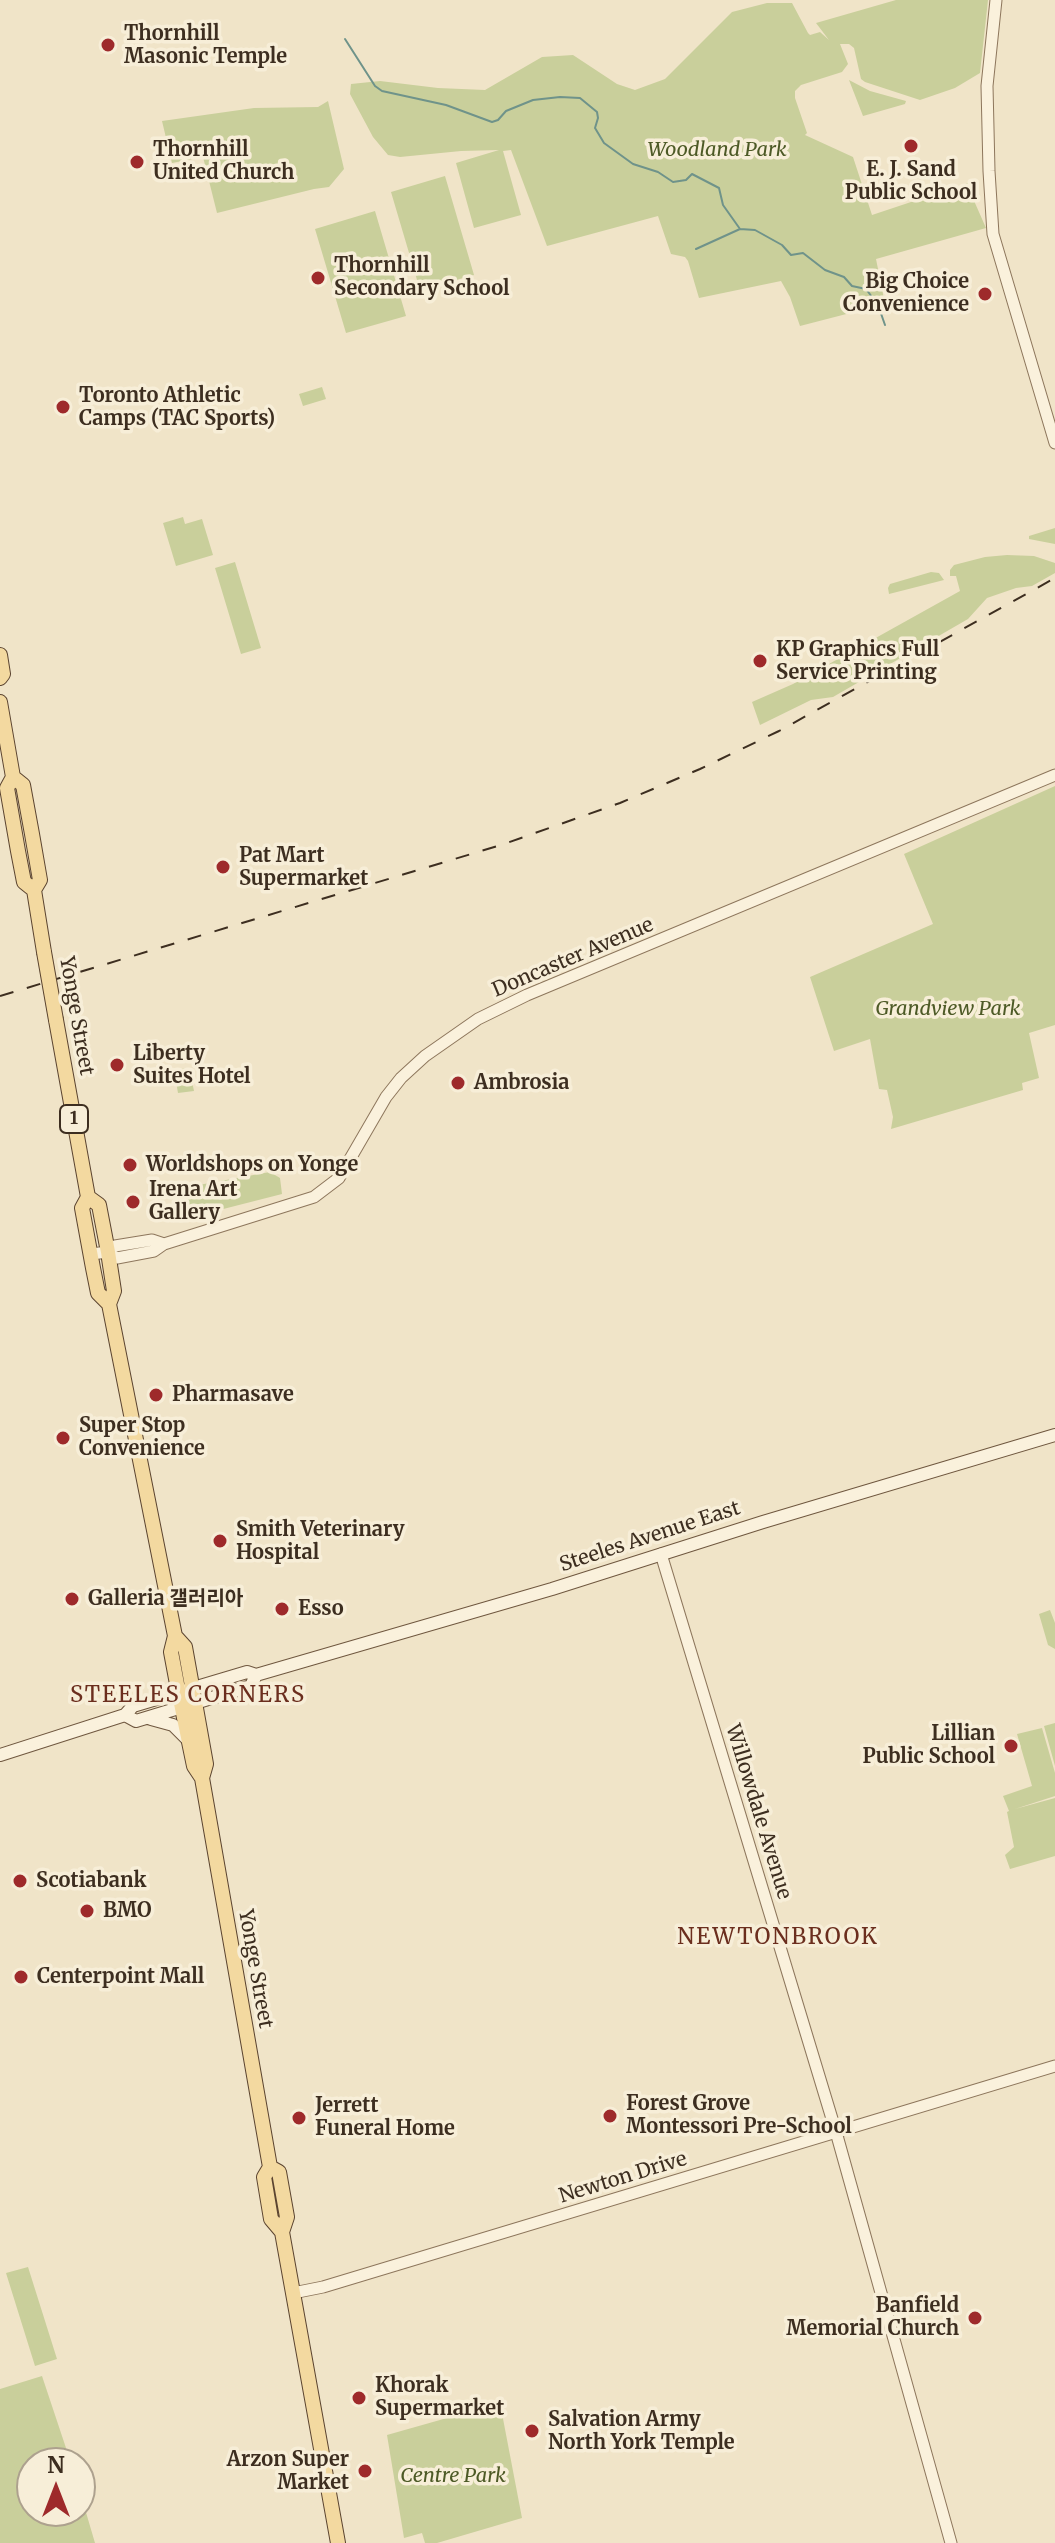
<!DOCTYPE html>
<meta charset="utf-8">
<style>
body{margin:0}
#map{position:relative;width:1055px;height:2543px;overflow:hidden;background:#f0e4c8;font-family:Merriweather,serif}
canvas{display:block}
.north{position:absolute;left:16px;top:2447px;width:80px;height:80px;box-sizing:border-box;background:#f7eed8;border:2px solid #ada18e;border-radius:50%;rotate:0deg;font-size:22px;font-weight:700;line-height:32px;text-align:center;color:#3d2e20}
.north::after{content:'';display:block;margin:auto;width:28px;height:36px;background:#9e2a2b;clip-path:polygon(50% 0,100% 100%,50% 72%,0 100%)}
</style>
<div id="map">
<canvas width="1055" height="2543"></canvas>
<div class="north">N</div>
</div>
<script>
const ctx = document.querySelector('canvas').getContext('2d');
ctx.lineJoin = 'round';
function fill(path, color) {
  ctx.fillStyle = color;
  ctx.fill(path, 'evenodd');
}
function toPath(rows) {
  const path = new Path2D();
  for (const r of rows) {
    path.moveTo(r[0], r[1]);
    for (let i = 2; i < r.length; i += 2) path.lineTo(r[i], r[i + 1]);
  }
  return path;
}
function stroke(path, color, width, dash) {
  ctx.strokeStyle = color;
  ctx.lineWidth = width;
  ctx.lineCap = dash ? 'butt' : 'round';
  ctx.setLineDash(dash || []);
  ctx.stroke(path);
}
function drawText(font, color, halo, rows, align = 'center') {
  ctx.font = font + ' Merriweather,"Noto Sans KR",serif';
  ctx.lineWidth = 7;
  ctx.setLineDash([]);
  ctx.textBaseline = 'middle';
  ctx.strokeStyle = halo;
  ctx.fillStyle = color;
  for (const [text, x, y, turn = 0] of rows) {
    ctx.save();
    ctx.translate(x, y);
    ctx.rotate((+turn || 0) * Math.PI / 180);
    ctx.textAlign = isNaN(turn) ? turn : align;
    if (halo) ctx.strokeText(text, 0, 0);
    ctx.fillText(text, 0, 0);
    ctx.restore();
  }
}
fill(toPath([
 [896,0,988,0,980,73,955,88,920,100,865,82,861,79,854,48,849,44,840,44,848,64,842,72,801,85,795,91,795,98,807,133,805,135,853,157,872,215,974,181,975,203,986,228,876,259,885,304,800,326,790,297,781,281,699,298,688,261,685,257,671,254,658,216,547,246,511,150,503,151,521,215,474,228,456,163,499,150,461,151,400,157,388,155,373,137,350,94,351,84,380,81,438,88,485,90,542,57,573,55,617,84,635,90,665,79,732,12,767,3,792,3,808,33,810,35,820,32,829,40,816,23],
 [849,80,870,91,906,101,905,104,863,116],
 [328,101,344,169,329,187,314,189,217,213,203,157,172,163,162,121,254,108,318,107],
 [445,176,474,275,420,290,391,192],
 [375,211,406,316,346,333,315,229],
 [322,387,326,399,303,406,299,394],
 [183,517,185,524,202,519,213,555,176,566,163,523],
 [1055,528,1055,544,1029,539,1029,536],
 [1007,555,1034,556,1055,563,1055,573,1032,586,1016,588,987,598,968,619,833,697,811,700,760,725,752,702,793,684,960,591,956,576,950,576,950,570,954,565,985,557],
 [235,562,261,648,241,654,215,568],
 [931,572,939,573,944,580,889,594,888,588,890,584],
 [1055,786,1055,1025,1029,1033,1039,1078,1022,1083,1023,1090,891,1129,893,1117,887,1090,879,1089,870,1039,834,1051,810,977,933,924,904,854],
 [189,1068,194,1091,178,1093,174,1070],
 [270,1172,280,1178,282,1194,188,1218,182,1188],
 [1050,1610,1055,1623,1055,1649,1048,1645,1039,1614],
 [1055,1723,1055,1766,1044,1726],
 [1042,1728,1055,1773,1055,1796,1015,1809,1055,1798,1055,1856,1010,1869,1005,1855,1014,1847,1007,1812,1009,1811,1003,1796,1032,1786,1017,1734],
 [28,2267,57,2359,35,2366,6,2273],
 [42,2376,71,2463,32,2463,32,2511,80,2511,80,2492,95,2543,0,2543,0,2389],
 [500,2403,522,2518,437,2543,425,2543,422,2533,404,2538,387,2435]
]), '#c9cf9b');
stroke(toPath([
 [345,39,375,86,382,91,446,105,492,122,498,120,506,111,533,100,560,97,580,98,597,112,598,118,595,128,604,143,633,164,658,172,673,182,686,180,692,174,719,188,723,205,740,229],
 [696,249,740,229,755,230,782,245,791,255,803,253,825,270,844,277,852,286,866,289,878,305,885,325]
]), '#6f938a', 2);
const tertiary = toPath([
 [996,0,987,86,989,171,993,234,1055,443],
 [108,1252,117,1258,154,1251,164,1244,314,1197,339,1178,386,1097,401,1078,425,1056,478,1019,527,995,1055,775],
 [91,1254,108,1252,115,1246,152,1240,164,1244],
 [661,1554,836,2132,951,2543],
 [293,2293,323,2287,1055,2066]
]);
const secondary = toPath([
 [125,1715,136,1721,251,1686,256,1675],
 [151,1719,173,1725,188,1740],
 [0,1755,125,1715,133,1706,247,1672,256,1675,552,1589,763,1522,1055,1435]
]);
const primary = toPath([
 [0,655,3,674,0,678],
 [0,702,13,777,7,788,18,851,24,882,34,890],
 [13,777,23,785,32,834,40,880,34,890,44,952],
 [56,1020,88,1197,82,1208,93,1268,98,1293,109,1304,175,1636,171,1652,177,1684,194,1766,202,1778,270,2167,264,2177,271,2219,282,2232,338,2543],
 [88,1197,99,1205,108,1252,114,1291,109,1304],
 [175,1636,185,1647,206,1764,202,1778],
 [270,2167,279,2172,287,2217,282,2232]
]);
stroke(tertiary, '#8d765c', 13);
stroke(secondary, '#6f573f', 14);
stroke(primary, '#5b4430', 16);
stroke(tertiary, '#faf1dc', 11);
stroke(secondary, '#faf1dc', 12);
stroke(primary, '#f3d9a0', 14);
stroke(toPath([
 [0,996,501,845,620,803,700,769,779,731,1055,578]
]), '#3d2e20', 2, [14, 14]);
const primaryBridge = toPath([
 [44,952,56,1020]
]);
stroke(primaryBridge, '#5b4430', 16, []);
stroke(primaryBridge, '#f3d9a0', 14);
for (const [x, y, r, color] of [
 [108,45,8,"#9e2a2b"],
 [911,146,8,"#9e2a2b"],
 [137,162,8,"#9e2a2b"],
 [318,278,8,"#9e2a2b"],
 [985,294,8,"#9e2a2b"],
 [63,407,8,"#9e2a2b"],
 [760,661,8,"#9e2a2b"],
 [223,867,8,"#9e2a2b"],
 [117,1065,8,"#9e2a2b"],
 [458,1083,8,"#9e2a2b"],
 [130,1165,8,"#9e2a2b"],
 [133,1202,8,"#9e2a2b"],
 [156,1395,8,"#9e2a2b"],
 [63,1438,8,"#9e2a2b"],
 [220,1541,8,"#9e2a2b"],
 [72,1599,8,"#9e2a2b"],
 [282,1609,8,"#9e2a2b"],
 [1011,1746,8,"#9e2a2b"],
 [20,1881,8,"#9e2a2b"],
 [87,1911,8,"#9e2a2b"],
 [21,1977,8,"#9e2a2b"],
 [610,2116,8,"#9e2a2b"],
 [299,2118,8,"#9e2a2b"],
 [975,2318,8,"#9e2a2b"],
 [359,2398,8,"#9e2a2b"],
 [532,2431,8,"#9e2a2b"],
 [365,2471,8,"#9e2a2b"]
]) {
  const dot = new Path2D();
  dot.arc(x, y, r, 0, 2 * Math.PI);
  ctx.fillStyle = color;
  ctx.fill(dot);
  stroke(dot, '#f7eed8', 3);
}
for (const [x, y, w] of [
 [74,1119,28]
]) {
  const box = new Path2D();
  box.roundRect(x - w / 2, y - 14, w, 28, 6);
  ctx.fillStyle = '#f7eed8';
  ctx.fill(box);
  stroke(box, '#3d2e20', 2);
}
drawText('bold 18px', '#3d2e20', null, [
 ["1",74,1119]
]);
drawText('bold 20px', '#3d2e20', '#f7eed8', [
 ["Thornhill",124,34],
 ["Masonic Temple",124,57],
 ["Thornhill",153,150],
 ["United Church",153,173],
 ["E. J. Sand",911,170,"center"],
 ["Public School",911,193,"center"],
 ["Thornhill",334,266],
 ["Secondary School",334,289],
 ["Big Choice",969,282,"right"],
 ["Convenience",969,305,"right"],
 ["Toronto Athletic",79,396],
 ["Camps (TAC Sports)",79,419],
 ["KP Graphics Full",776,650],
 ["Service Printing",776,673],
 ["Pat Mart",239,856],
 ["Supermarket",239,879],
 ["Liberty",133,1054],
 ["Suites Hotel",133,1077],
 ["Ambrosia",474,1083],
 ["Worldshops on Yonge",146,1165],
 ["Irena Art",149,1190],
 ["Gallery",149,1213],
 ["Pharmasave",172,1395],
 ["Super Stop",79,1426],
 ["Convenience",79,1449],
 ["Smith Veterinary",236,1530],
 ["Hospital",236,1553],
 ["Galleria 갤러리아",88,1599],
 ["Esso",298,1609],
 ["Lillian",995,1734,"right"],
 ["Public School",995,1757,"right"],
 ["Scotiabank",36,1881],
 ["BMO",103,1911],
 ["Centerpoint Mall",37,1977],
 ["Forest Grove",626,2104],
 ["Montessori Pre-School",626,2127],
 ["Jerrett",315,2106],
 ["Funeral Home",315,2129],
 ["Banfield",959,2306,"right"],
 ["Memorial Church",959,2329,"right"],
 ["Khorak",375,2386],
 ["Supermarket",375,2409],
 ["Salvation Army",548,2420],
 ["North York Temple",548,2443],
 ["Arzon Super",349,2460,"right"],
 ["Market",349,2483,"right"]
], 'left');
drawText('italic 20px', '#4d5a26', '#f7eed8', [
 ["Woodland Park",717,150],
 ["Grandview Park",948,1009],
 ["Centre Park",453,2476]
]);
drawText('20px', '#3d2e20', '#f7eed8', [
 ["Doncaster Avenue",573,958,-23],
 ["Yonge Street",76,1016,80],
 ["Steeles Avenue East",650,1537,-18],
 ["Willowdale Avenue",758,1812,73],
 ["Yonge Street",255,1969,80],
 ["Newton Drive",623,2178,-17]
]);
ctx.letterSpacing = '2px';
drawText('22px', '#6b2e1e', '#f7eed8', [
 ["STEELES CORNERS",188,1696],
 ["NEWTONBROOK",778,1938]
]);
ctx.letterSpacing = '0px';
</script>
